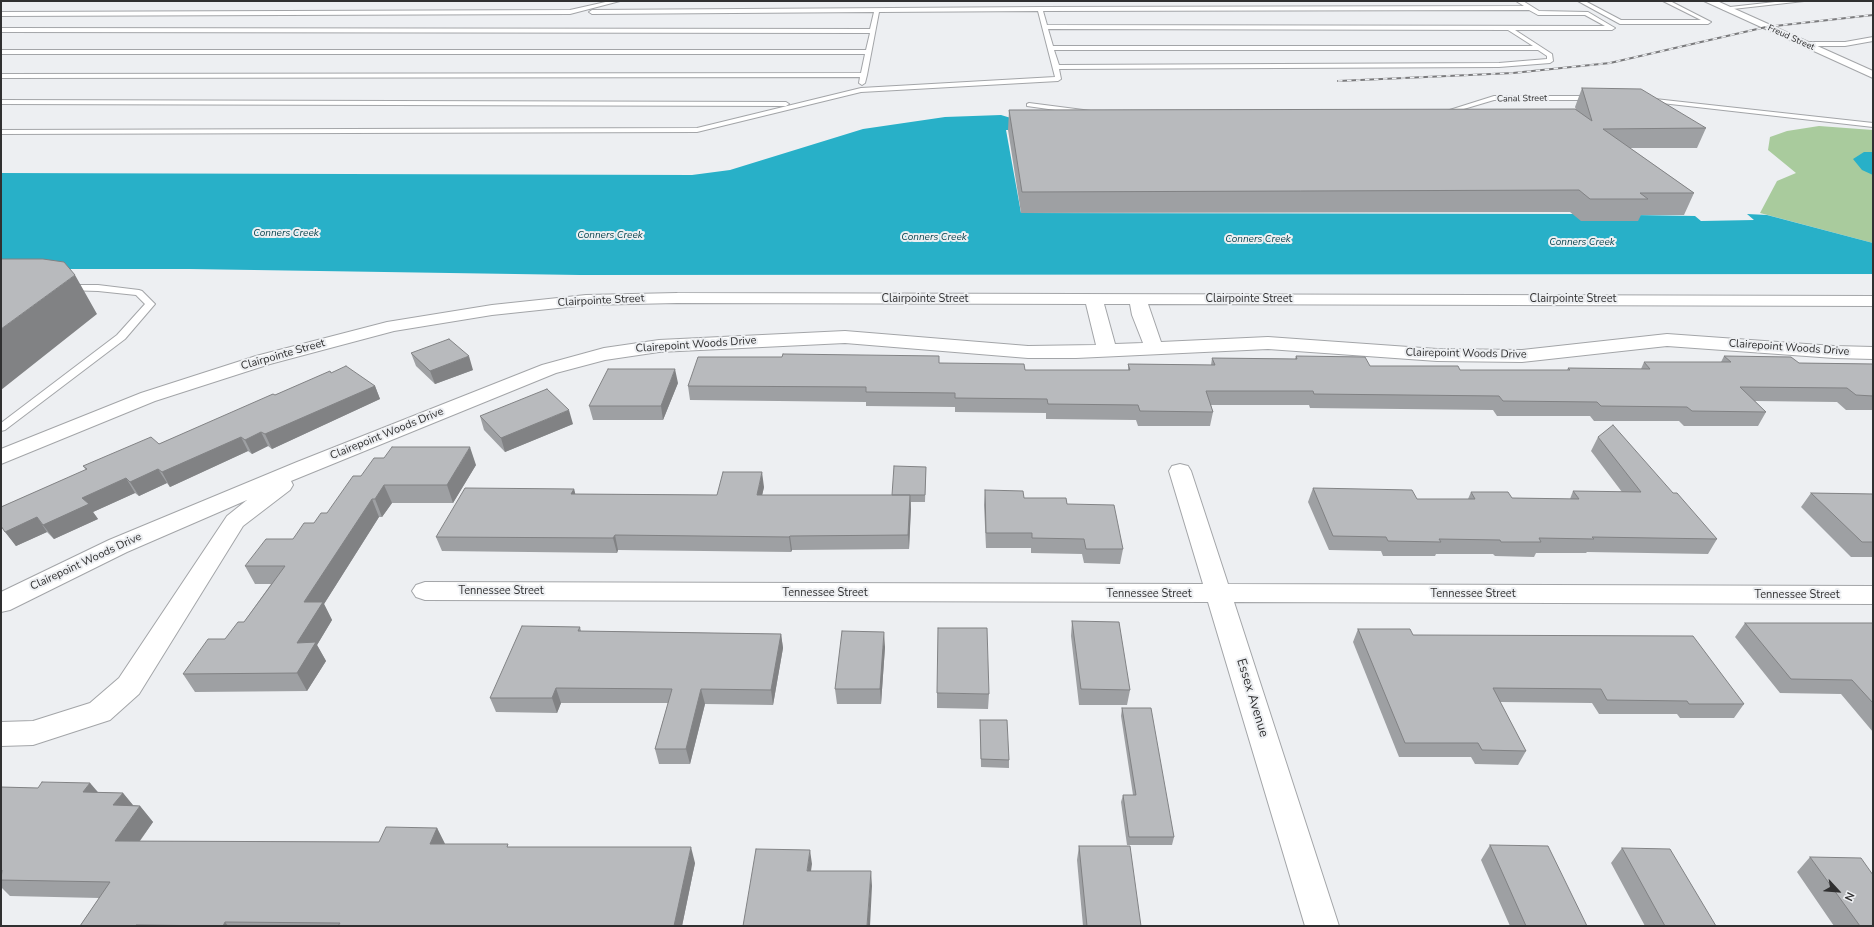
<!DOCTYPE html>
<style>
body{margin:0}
#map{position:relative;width:1874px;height:927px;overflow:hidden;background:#edeff2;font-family:"Nunito Sans",sans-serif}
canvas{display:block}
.frame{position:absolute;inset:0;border:2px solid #303031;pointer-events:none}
.north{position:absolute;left:1818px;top:871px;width:40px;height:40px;-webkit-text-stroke:3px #edeff2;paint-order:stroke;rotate:116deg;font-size:11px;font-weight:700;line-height:16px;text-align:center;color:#303031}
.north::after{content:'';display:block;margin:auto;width:14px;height:18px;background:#303031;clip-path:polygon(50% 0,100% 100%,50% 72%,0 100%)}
</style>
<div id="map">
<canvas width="1874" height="927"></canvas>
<div class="frame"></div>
<div class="north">N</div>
</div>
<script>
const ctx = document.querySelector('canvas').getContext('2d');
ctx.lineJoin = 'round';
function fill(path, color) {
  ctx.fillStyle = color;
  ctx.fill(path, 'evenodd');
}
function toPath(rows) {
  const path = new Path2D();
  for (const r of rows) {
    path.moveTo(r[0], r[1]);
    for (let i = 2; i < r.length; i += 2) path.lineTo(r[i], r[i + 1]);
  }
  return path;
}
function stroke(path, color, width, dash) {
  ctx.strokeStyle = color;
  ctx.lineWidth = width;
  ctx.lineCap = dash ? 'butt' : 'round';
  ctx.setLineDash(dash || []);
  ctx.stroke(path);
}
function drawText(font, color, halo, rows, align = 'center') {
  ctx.font = font + ' "Nunito Sans",sans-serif';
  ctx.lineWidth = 4;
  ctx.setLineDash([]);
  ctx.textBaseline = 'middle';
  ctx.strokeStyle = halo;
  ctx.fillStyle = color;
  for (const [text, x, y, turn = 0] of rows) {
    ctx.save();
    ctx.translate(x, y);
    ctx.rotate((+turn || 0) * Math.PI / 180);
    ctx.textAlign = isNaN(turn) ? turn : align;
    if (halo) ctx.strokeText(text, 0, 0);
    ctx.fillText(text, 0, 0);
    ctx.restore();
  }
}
fill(toPath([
 [1819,126,1873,130,1873,243,1760,213,1777,181,1796,173,1768,150,1770,137,1787,131]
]), '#a9cb9d');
fill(toPath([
 [1001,115,1024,122,1024,130,1006,130,1021,213,1574,214,1695,216,1701,221,1754,220,1747,214,1767,215,1873,243,1873,274,580,275,189,269,1,269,1,173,692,175,730,170,863,129,945,117],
 [1864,152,1873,152,1873,175,1862,170,1853,159]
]), '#28b0c8');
const lane = toPath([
 [610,1,620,1,570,14,1,16,1,12,570,10,610,1],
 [1516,1,1523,1,1539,11,1588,12,1615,28,1612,30,1515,30,1552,54,1553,61,1550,63,1499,67,1059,69,1061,79,1058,81,861,92,697,132,1,134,1,130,697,128,861,88,1055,77,1038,11,879,12,867,75,865,83,862,85,859,83,860,77,1,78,1,74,861,73,865,54,1,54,1,50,866,50,870,33,1,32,1,28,870,29,874,12,592,14,589,12,592,10,1040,7,1524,6,1516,1],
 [1529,10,1538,15,1585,15,1605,26,1047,25,1043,11,1529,10],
 [1048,29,1508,30,1533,46,1053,46,1048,29],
 [1054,50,1538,50,1547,56,1547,59,1499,63,1059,65,1054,50],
 [1578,1,1585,1,1621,20,1701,20,1663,1,1670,1,1711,22,1708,24,1620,24,1578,1],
 [1784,1,1804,1,1724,10,1721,8,1784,1],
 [1873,37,1873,41,1845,46,1805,46,1802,44,1805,42,1845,42,1873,37],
 [1494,96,1593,96,1596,98,1593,100,1494,100,1440,116,1437,114,1494,96],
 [1646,98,1873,123,1873,127,1644,101,1644,99,1646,98],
 [1,100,786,102,789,104,786,106,1,104,1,100],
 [1029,103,1091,111,1094,113,1091,115,1027,106,1027,104,1029,103],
 [67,285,98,285,139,290,142,291,155,304,125,339,5,430,1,431,1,423,117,335,145,304,136,295,98,291,64,290,62,288,67,285]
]);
const street = toPath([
 [677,293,1873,296,1873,306,1148,304,1161,342,1268,337,1437,349,1522,350,1667,334,1834,346,1873,347,1873,359,1834,358,1667,346,1522,362,1437,361,1268,349,1076,358,1028,358,845,343,659,352,605,360,556,373,291,481,293,485,290,490,243,526,139,694,110,720,33,745,1,746,1,722,33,721,90,703,119,678,227,516,247,500,127,552,10,610,1,612,1,592,109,540,297,462,542,365,604,348,659,340,845,331,1028,346,1096,345,1086,304,677,303,586,305,492,315,394,331,270,364,155,401,1,464,1,449,141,393,256,356,387,322,492,305,586,295,677,293],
 [1104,304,1130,304,1132,315,1143,343,1115,344,1104,304],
 [1180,464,1188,466,1191,471,1228,584,1873,586,1873,604,1234,602,1339,926,1305,926,1208,602,425,600,416,597,412,591,416,585,425,582,1203,584,1169,471,1172,466,1180,464]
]);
const secondary = toPath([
 [1704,1,1717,1,1873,71,1873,78,1704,1]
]);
stroke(lane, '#a3a5a8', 2);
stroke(street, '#a3a5a8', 2);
stroke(secondary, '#a3a5a8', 2);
fill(lane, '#fff');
fill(street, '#fff');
fill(secondary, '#fff');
const rail = toPath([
 [1338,81,1513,73,1610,63,1766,27,1873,15]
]);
stroke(rail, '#7a7a7c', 2);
stroke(rail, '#edeff2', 1.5, [4.5]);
fill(toPath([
 [1582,88,1706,128,1697,148,1630,148,1694,193,1684,215,1641,215,1638,221,1581,221,1570,212,1021,213,1008,130,1009,110,1576,110,1575,107],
 [411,353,473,370,435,384,416,366],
 [1296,356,1370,366,1460,370,1567,370,1568,368,1641,369,1644,362,1721,362,1724,356,1799,363,1873,364,1873,410,1846,410,1837,402,1755,401,1766,412,1758,426,1684,426,1679,421,1594,421,1590,416,1497,416,1493,410,1310,408,1309,405,1211,405,1213,412,1210,426,1138,426,1136,420,1046,419,1046,413,955,412,955,407,866,406,866,402,690,400,688,386,939,363,1025,370,1128,370,1128,364,1211,365,1212,358,1295,359],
 [331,373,375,386,380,399,272,449,268,446,252,454,248,451,170,487,167,483,139,496,135,493,93,512,98,519,54,539,47,532,16,546,1,526,1,507,86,470,83,466,159,444,275,395],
 [678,383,663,420,593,420,589,406],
 [480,416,573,424,505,452,484,430],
 [1598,437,1673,493,1717,539,1708,554,1587,552,1586,553,1536,553,1534,557,1495,556,1493,554,1436,554,1435,556,1383,556,1381,551,1329,550,1308,502,1313,488,1417,499,1468,499,1471,492,1512,498,1570,499,1573,491,1622,492,1591,451],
 [476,465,453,503,392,503,382,517,379,517,324,604,332,620,317,645,326,661,307,691,195,692,183,674,225,639,244,622,271,584,255,584,245,566,293,539,327,513,361,476],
 [926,467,925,502,911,502,909,549,792,550,791,552,618,550,617,553,442,551,436,537,574,489,575,494,717,495,764,487,762,495,892,495],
 [985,490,1024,498,1067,504,1123,549,1120,564,1084,563,1082,554,1031,553,1031,548,986,548,984,505],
 [1811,493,1873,494,1873,557,1851,557,1801,507],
 [1072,621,1130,690,1127,705,1079,705,1071,636],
 [1745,623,1873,623,1873,732,1841,694,1780,693,1735,637],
 [580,627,581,631,781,634,783,648,773,705,705,704,690,764,659,764,655,749,668,703,561,703,557,713,496,712,490,698],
 [1358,629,1413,635,1744,704,1734,718,1680,718,1677,714,1599,714,1592,703,1500,702,1526,751,1518,765,1475,764,1471,757,1399,757,1353,642],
 [885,647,881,704,837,704,835,689],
 [937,693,989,694,988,709,937,708],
 [1122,708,1174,837,1172,845,1127,845,1121,802,1123,795,1133,795,1121,716],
 [980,720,1009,760,1009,768,981,767],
 [90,783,98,792,123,793,133,805,140,806,153,822,140,841,379,842,437,828,445,844,509,847,695,863,682,926,80,926,99,898,10,896,1,887,1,787,38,788],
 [1490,845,1587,926,1510,926,1481,860],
 [1079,846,1141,926,1083,926,1077,860],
 [1622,848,1716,926,1645,926,1611,863],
 [1810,857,1873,926,1834,926,1797,872]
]), '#9ea0a3');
fill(toPath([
 [75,275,97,314,1,390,1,329],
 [469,356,473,370,435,384,430,371],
 [675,369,678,383,663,420,661,406],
 [375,386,380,399,272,449,265,434],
 [569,410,573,424,505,452,501,438],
 [261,432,268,446,252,454,245,440],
 [241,437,248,451,170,487,162,472],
 [470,447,476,465,453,503,447,485],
 [158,469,167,483,139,496,130,482],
 [762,472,764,487,759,509,757,495],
 [126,478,135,493,93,512,98,519,54,539,43,525,82,498],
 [384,485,392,503,382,517,375,499],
 [574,489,578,504,571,494],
 [910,495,911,509,909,549,908,535],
 [372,499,379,517,324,604,332,620,317,645,326,661,307,691,297,673,297,643,304,602],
 [37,517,47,532,16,546,5,532],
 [615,535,618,550,617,553,613,538],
 [790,536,792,550,791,552,789,537],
 [884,632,885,647,881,704,880,689],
 [781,634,783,648,773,705,771,690],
 [556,688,561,703,557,713,552,698],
 [701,689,705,704,690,764,686,749],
 [90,783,104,800,83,792],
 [123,793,136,809,113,805],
 [140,806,153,822,128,857,115,841],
 [437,828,445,844,438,860,430,844],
 [691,847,695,863,682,926,674,926],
 [810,850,812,864,809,885,807,871],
 [871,871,872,886,870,926,867,926],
 [225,922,228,926,223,926]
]), '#818284');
const building = toPath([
 [1582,88,1641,89,1706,128,1603,129,1694,193,1640,193,1648,199,1590,199,1579,190,1022,192,1009,110,1575,109,1592,121,1582,88],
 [1,259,43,259,64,262,75,275,1,329,1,259],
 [449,339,469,356,430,371,411,353,449,339],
 [783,354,939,356,939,363,1024,364,1025,370,1130,370,1128,364,1215,365,1212,358,1297,359,1296,356,1365,357,1370,366,1458,366,1460,370,1570,370,1568,368,1650,369,1644,362,1731,362,1724,356,1791,357,1799,363,1873,364,1873,396,1856,395,1847,388,1740,387,1766,412,1692,411,1687,407,1601,406,1597,402,1503,401,1499,396,1314,394,1313,391,1206,391,1213,412,1140,411,1138,405,1048,404,1047,399,955,398,955,393,866,392,866,387,688,386,698,357,782,357,783,354],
 [346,366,375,386,265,434,261,432,245,440,241,437,162,472,158,469,130,482,126,478,82,498,89,504,43,525,37,517,5,532,1,526,1,507,87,469,83,466,151,437,159,444,273,394,275,395,330,371,331,373,346,366],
 [608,369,675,369,661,406,589,406,608,369],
 [547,389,569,410,501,438,480,416,547,389],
 [1613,425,1673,493,1677,493,1717,539,1592,537,1594,539,1539,538,1541,542,1501,542,1500,540,1439,539,1441,542,1388,541,1386,537,1333,536,1313,488,1412,490,1417,499,1475,499,1471,492,1508,492,1512,498,1579,499,1573,491,1641,492,1598,437,1613,425],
 [392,447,470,447,447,485,384,485,375,499,372,499,304,602,323,602,297,643,316,642,297,673,183,674,208,639,225,639,238,622,244,622,285,566,245,566,266,539,293,539,304,523,314,523,321,513,327,513,353,476,361,476,374,458,384,458,392,447],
 [894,466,926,467,925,495,892,495,894,466],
 [723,472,762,472,757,495,910,495,908,535,790,536,789,537,615,535,613,538,436,537,465,488,574,489,571,494,717,495,723,472],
 [985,490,1023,491,1024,498,1066,498,1067,504,1114,505,1123,549,1086,549,1084,539,1032,538,1032,533,986,533,985,490],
 [1811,493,1873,494,1873,542,1862,542,1811,493],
 [1072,621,1119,622,1130,690,1081,689,1072,621],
 [1745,623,1873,623,1873,703,1852,680,1791,679,1745,623],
 [522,626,580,627,578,631,781,634,771,690,701,689,686,749,655,749,672,689,556,688,552,698,490,698,522,626],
 [938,628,987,628,989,694,937,693,938,628],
 [1358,629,1410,629,1413,635,1693,636,1744,704,1689,704,1687,701,1607,700,1601,689,1493,688,1526,751,1482,750,1478,743,1405,743,1358,629],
 [842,631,884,632,880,689,835,689,842,631],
 [1122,708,1151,708,1174,837,1129,837,1123,795,1136,795,1122,708],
 [980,720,1007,720,1009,760,981,759,980,720],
 [42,782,90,783,83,792,123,793,113,805,140,806,115,841,379,842,386,827,437,828,430,844,508,844,507,847,691,847,674,926,338,926,340,923,225,922,223,926,136,925,136,926,80,926,110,882,1,880,2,870,1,870,1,787,38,788,42,782],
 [1490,845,1548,846,1587,926,1526,926,1490,845],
 [1079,846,1130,846,1141,926,1087,926,1079,846],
 [1622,848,1670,849,1716,926,1665,926,1622,848],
 [756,849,810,850,807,871,871,871,867,926,743,926,756,849],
 [1810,857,1861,858,1873,875,1873,926,1860,926,1810,857]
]);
fill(building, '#b8babd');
stroke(building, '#818284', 1);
drawText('9px', '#303031', '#edeff2', [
 ["Freud Street",1791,38,24],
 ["Canal Street",1522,99,-1]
]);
drawText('italic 10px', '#0c454f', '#edeff2', [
 ["Conners Creek",286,234],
 ["Conners Creek",610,236],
 ["Conners Creek",934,238],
 ["Conners Creek",1258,240],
 ["Conners Creek",1582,243]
]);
drawText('11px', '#303031', '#edeff2', [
 ["Clairpointe Street",925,299],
 ["Clairpointe Street",1249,299],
 ["Clairpointe Street",1573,299],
 ["Clairpointe Street",601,301,-3],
 ["Clairepoint Woods Drive",696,345,-4],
 ["Clairepoint Woods Drive",1789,348,4],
 ["Clairepoint Woods Drive",1466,354,1],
 ["Clairpointe Street",283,355,-16],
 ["Clairepoint Woods Drive",387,434,-22],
 ["Clairepoint Woods Drive",86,562,-25],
 ["Tennessee Street",501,591],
 ["Tennessee Street",825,593],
 ["Tennessee Street",1149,594],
 ["Tennessee Street",1473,594],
 ["Tennessee Street",1797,595]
]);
drawText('13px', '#303031', '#edeff2', [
 ["Essex Avenue",1252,698,73]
]);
</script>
